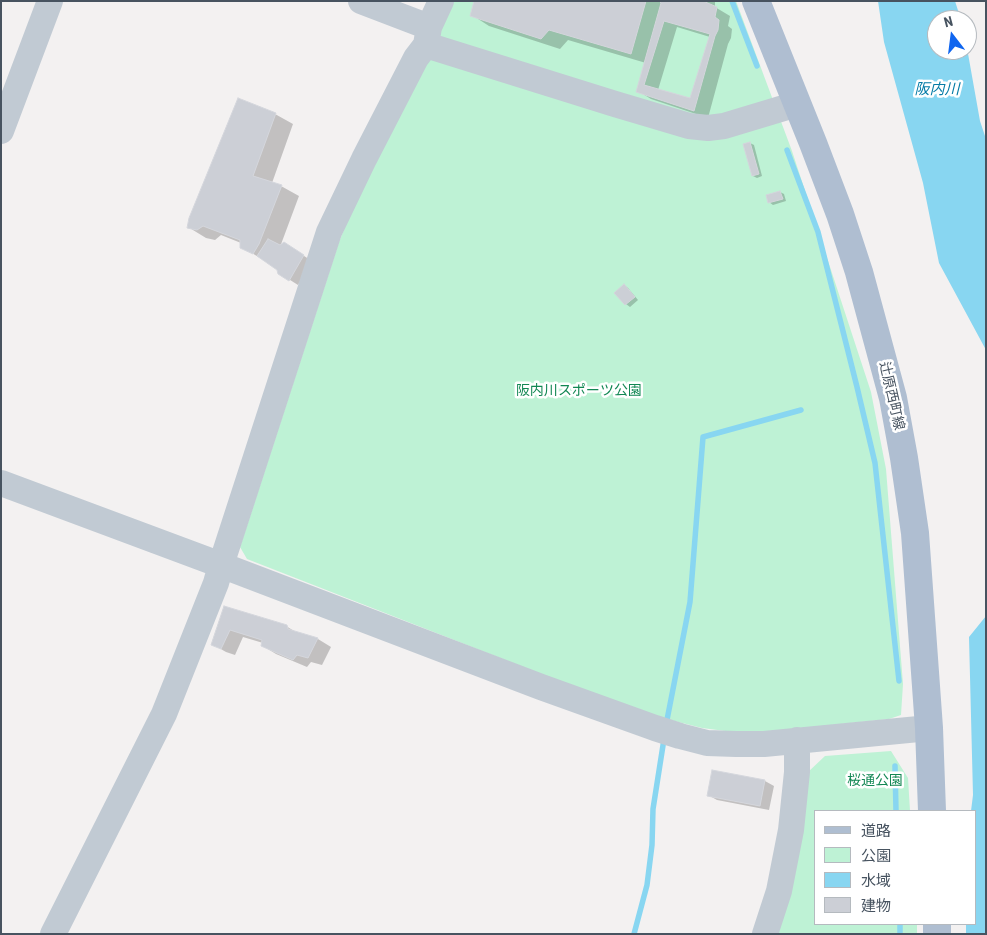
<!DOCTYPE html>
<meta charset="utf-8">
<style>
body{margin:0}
#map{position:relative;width:987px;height:935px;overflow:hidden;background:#f3f1f1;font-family:"Roboto Condensed","Noto Sans JP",sans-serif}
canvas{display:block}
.frame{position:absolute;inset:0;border:2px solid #475360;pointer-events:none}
.legend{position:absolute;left:814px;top:810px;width:162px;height:115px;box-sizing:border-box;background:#fff;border:1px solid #b5babf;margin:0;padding:6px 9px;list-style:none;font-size:15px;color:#475360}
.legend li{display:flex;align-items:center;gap:10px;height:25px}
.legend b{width:25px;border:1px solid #b5babf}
.north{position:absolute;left:927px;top:10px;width:50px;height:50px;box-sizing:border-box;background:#fff;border:1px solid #b5babf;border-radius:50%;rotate:345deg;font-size:14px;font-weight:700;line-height:20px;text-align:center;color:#475360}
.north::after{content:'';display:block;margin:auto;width:18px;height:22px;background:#0f65ef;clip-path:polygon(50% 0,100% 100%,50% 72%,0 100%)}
</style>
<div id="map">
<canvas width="987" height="935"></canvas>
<div class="frame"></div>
<ul class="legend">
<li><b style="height:6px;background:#afbed1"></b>道路</li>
<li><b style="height:14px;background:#bef2d5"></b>公園</li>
<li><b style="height:14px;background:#88d6f1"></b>水域</li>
<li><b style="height:14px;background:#cccfd6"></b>建物</li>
</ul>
<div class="north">N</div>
</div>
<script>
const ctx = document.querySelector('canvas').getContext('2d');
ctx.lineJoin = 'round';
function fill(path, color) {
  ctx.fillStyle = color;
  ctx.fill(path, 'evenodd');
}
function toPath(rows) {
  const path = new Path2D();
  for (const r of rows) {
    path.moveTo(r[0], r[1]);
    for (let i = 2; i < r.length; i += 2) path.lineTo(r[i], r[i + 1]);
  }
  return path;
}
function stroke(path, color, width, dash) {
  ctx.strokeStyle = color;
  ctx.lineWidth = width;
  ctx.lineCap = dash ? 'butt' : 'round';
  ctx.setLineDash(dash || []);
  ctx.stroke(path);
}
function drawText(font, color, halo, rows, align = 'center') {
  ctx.font = font + ' "Roboto Condensed","Noto Sans JP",sans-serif';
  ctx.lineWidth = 5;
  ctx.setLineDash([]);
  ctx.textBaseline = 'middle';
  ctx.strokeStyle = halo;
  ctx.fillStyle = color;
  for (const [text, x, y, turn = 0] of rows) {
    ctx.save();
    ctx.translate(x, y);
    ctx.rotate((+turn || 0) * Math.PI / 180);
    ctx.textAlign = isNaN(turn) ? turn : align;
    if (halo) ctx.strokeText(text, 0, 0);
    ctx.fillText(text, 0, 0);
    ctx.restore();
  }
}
fill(toPath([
 [444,1,736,1,792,151,871,392,886,469,903,684,901,715,889,719,784,730,741,733,702,728,655,716,536,672,247,559,240,547,339,242,375,151],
 [891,751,908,778,910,811,816,811,816,924,917,924,917,934,775,934,807,773,825,756]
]), '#bef2d5');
fill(toPath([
 [878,1,955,1,961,20,937,20,937,50,967,50,967,48,980,121,986,139,986,350,939,263,923,183,884,42],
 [986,616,986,934,966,934,966,924,976,924,976,811,971,811,973,795,969,637]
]), '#88d6f1');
fill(toPath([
 [476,1,715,1,715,7,730,16,728,26,732,29,731,38,728,44,708,118,651,99,638,91,646,63,568,40,560,49,489,26,472,15],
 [677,27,710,37,691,100,658,90],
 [275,114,293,124,272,183,281,186,299,196,280,247,293,249,312,261,298,285,279,273,278,269,242,247,241,243,221,235,215,240,206,238,188,227],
 [750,143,754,145,762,176,757,178,753,176],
 [780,192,784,194,786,201,773,205,769,202],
 [624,285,628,288,638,300,630,307,626,304,615,293],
 [225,608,286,626,299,634,318,639,331,647,322,665,311,662,307,667,276,654,263,646,263,643,243,637,235,655,226,652,212,644],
 [713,771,765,781,774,786,769,810,717,800,708,795]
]), '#0003');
stroke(toPath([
 [732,1,757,66],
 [787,150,818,232,857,387,875,463,899,681],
 [666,725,690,602,703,437,801,410],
 [895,766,896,811],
 [900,924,900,934],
 [634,934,647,885,652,845,653,809,664,739]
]), '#88d6f1', 5.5);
const building = toPath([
 [474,1,646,1,631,54,549,30,541,39,470,16,474,1],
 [659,1,703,1,717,7,715,17,719,20,718,30,715,36,694,111,636,92,661,3,659,1],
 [664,21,710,34,690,98,644,85,664,21],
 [238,98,276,113,253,176,282,185,259,244,253,254,240,248,240,240,203,226,197,230,187,228,189,218,238,98],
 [750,142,759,174,752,176,743,144,750,142],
 [780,191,783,199,768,203,766,195,780,191],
 [268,239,280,245,284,242,304,255,289,281,278,274,277,270,257,256,268,239],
 [624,284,635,297,625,305,614,293,624,284],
 [224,606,287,625,288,629,318,638,308,658,297,655,293,660,261,646,262,640,230,630,221,649,211,645,224,606],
 [712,770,765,780,760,806,707,796,712,770]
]);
fill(building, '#cccfd6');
stroke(building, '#d4d6dc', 1);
stroke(toPath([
 [361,1,429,27],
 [426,45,615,104,689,126,708,128,724,126,797,104],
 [1,131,50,1],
 [1,483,221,565,541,687,655,728,680,736,707,743,736,744,764,744,929,728],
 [53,934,164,714,216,583,221,565,329,232,364,159,416,58,426,45,429,27,441,1],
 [765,934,779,891,791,830,797,772,797,740]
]), '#c1cad3', 26);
stroke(toPath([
 [756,1,813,143,840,214,859,272,893,398,904,458,915,533,929,728,932,811],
 [937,924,937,934]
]), '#afbed1', 28);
drawText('14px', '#128753', '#fff', [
 ["阪内川スポーツ公園",579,391],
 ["桜通公園",875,781]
]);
drawText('14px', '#475360', '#fff', [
 ["辻原西町線",891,396,77]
]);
drawText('italic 15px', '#057ba6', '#fff', [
 ["阪内川",937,90]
]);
</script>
